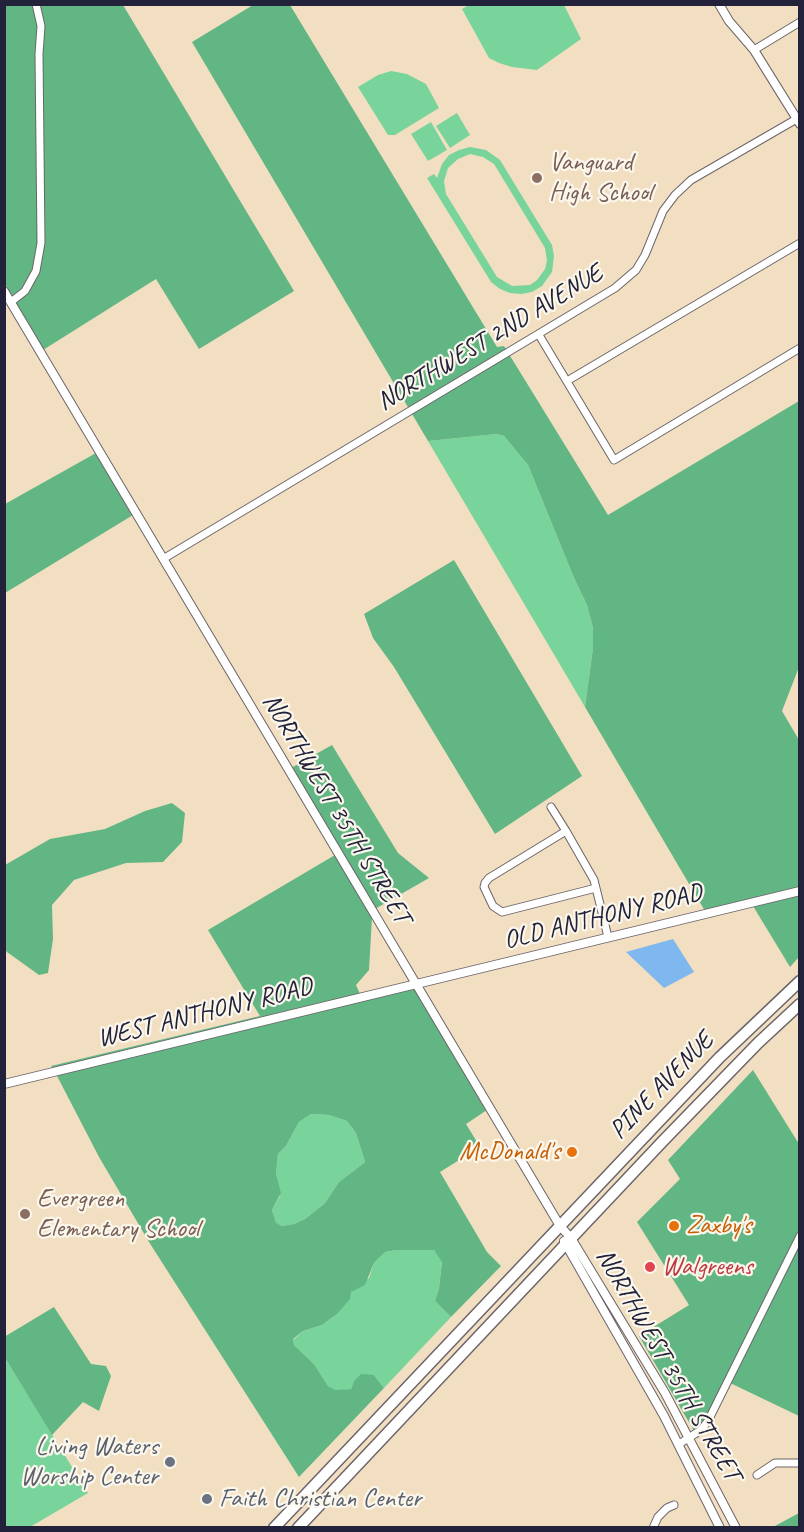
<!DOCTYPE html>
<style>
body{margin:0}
#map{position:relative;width:804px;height:1532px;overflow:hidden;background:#f2dfc1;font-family:Caveat,sans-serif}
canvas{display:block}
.frame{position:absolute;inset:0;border:6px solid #22223b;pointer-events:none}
</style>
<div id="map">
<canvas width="804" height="1532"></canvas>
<div class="frame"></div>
</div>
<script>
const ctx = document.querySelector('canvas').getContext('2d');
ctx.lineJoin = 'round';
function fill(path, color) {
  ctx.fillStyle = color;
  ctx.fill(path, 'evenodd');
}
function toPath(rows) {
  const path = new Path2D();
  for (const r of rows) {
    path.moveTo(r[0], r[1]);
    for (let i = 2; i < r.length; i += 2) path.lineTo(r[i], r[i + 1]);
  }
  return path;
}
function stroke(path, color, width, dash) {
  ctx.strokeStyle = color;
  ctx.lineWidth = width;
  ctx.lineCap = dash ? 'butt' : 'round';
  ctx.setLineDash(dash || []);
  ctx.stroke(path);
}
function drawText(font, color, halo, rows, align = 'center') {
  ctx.font = font + ' Caveat,sans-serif';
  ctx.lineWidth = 4.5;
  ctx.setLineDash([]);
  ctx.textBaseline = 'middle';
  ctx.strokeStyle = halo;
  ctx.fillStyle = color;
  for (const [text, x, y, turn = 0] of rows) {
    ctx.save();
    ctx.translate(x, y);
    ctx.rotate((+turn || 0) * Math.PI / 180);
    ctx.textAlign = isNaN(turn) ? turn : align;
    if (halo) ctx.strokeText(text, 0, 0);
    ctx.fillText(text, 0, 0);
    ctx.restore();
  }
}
fill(toPath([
 [469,5,564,5,581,39,537,70,512,67,499,63,489,58,462,9],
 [391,71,407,74,426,84,439,108,395,135,388,135,358,87,378,75],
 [457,113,470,135,450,148,436,126],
 [431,122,447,150,428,161,411,134],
 [470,147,486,150,500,160,552,245,554,256,552,272,542,286,532,292,521,294,510,293,500,289,491,282,427,178,434,174,437,178,442,164,449,155,459,150],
 [470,154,483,157,494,164,545,248,547,261,545,269,537,280,530,285,512,286,497,277,446,194,444,181,448,168,458,159],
 [497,434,504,436,528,465,574,578,587,605,593,628,593,648,585,707,428,441],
 [311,1114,329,1115,347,1121,356,1133,365,1162,339,1182,325,1203,305,1219,294,1224,282,1226,276,1224,272,1210,280,1196,276,1174,278,1154,286,1146,299,1122],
 [397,1250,434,1250,439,1256,442,1261,439,1288,435,1301,451,1317,384,1388,374,1375,354,1381,351,1389,335,1391,328,1386,314,1364,294,1345,293,1340,303,1331,322,1325,337,1314,351,1292,369,1278,374,1263,385,1252],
 [5,1358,88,1493,30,1527,5,1527]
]), '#79d49b');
fill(toPath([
 [4,5,123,5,294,291,199,349,156,279,43,350,5,284],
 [253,5,290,5,497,347,504,346,608,515,799,401,799,667,782,711,799,740,799,888,705,911,585,707,593,648,593,628,587,605,574,578,528,465,504,436,497,434,428,441,192,42],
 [96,453,133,515,5,593,5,504],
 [454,560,582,776,495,834,394,667,373,638,364,614],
 [332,745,398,853,429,878,375,909,291,768],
 [172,803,185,813,182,842,163,862,126,863,74,880,52,905,53,939,48,973,39,975,7,952,4,948,5,865,50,839,105,829,145,811],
 [335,855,372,917,369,970,356,985,360,994,53,1069,51,1066,260,1016,208,930],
 [799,894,799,957,790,967,753,906],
 [414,987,487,1110,466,1124,480,1147,440,1172,487,1252,501,1266,451,1317,435,1301,439,1288,442,1262,434,1250,397,1250,385,1252,374,1263,365,1285,351,1292,350,1299,337,1314,322,1325,303,1331,293,1339,294,1345,314,1364,328,1386,335,1390,351,1389,354,1381,361,1374,374,1375,384,1388,299,1477,149,1242,99,1157,56,1074],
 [311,1114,329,1115,347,1121,356,1133,365,1162,339,1182,325,1203,305,1219,294,1224,282,1226,276,1223,272,1210,281,1193,276,1174,278,1154,286,1146,299,1122],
 [753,1070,799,1144,799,1416,728,1382,698,1438,639,1336,689,1305,637,1222,680,1179,668,1160],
 [54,1307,91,1364,106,1366,111,1376,99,1411,83,1402,52,1435,5,1358,4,1337],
 [799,1513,799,1527,773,1527]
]), '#62b683');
fill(toPath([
 [673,939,694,972,664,988,626,952]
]), '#7fb7ef');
const minor = toPath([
 [754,50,800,22],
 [11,302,25,291,36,271,41,243,39,54,41,26,36,4],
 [539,335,614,460,800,348],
 [567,381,800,243],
 [163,559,615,288,636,270,645,255,663,211,675,195,691,180,800,117],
 [551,807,566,831],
 [596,888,502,912,493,906,484,887,485,883,489,878,566,831,594,880,596,888,608,937],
 [679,1444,701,1430,708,1421,800,1236],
 [757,1475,775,1463,800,1463],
 [653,1528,658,1517,667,1508,674,1505]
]);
const tertiary = toPath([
 [719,4,729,21,754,50,800,124],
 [4,291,560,1226,571,1238,665,1393,736,1528],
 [4,1084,800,891],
 [564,1241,664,1416,720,1528]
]);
const trunk = toPath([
 [274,1528,720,1057,800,981],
 [298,1528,662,1142,758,1043,800,1004]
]);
stroke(minor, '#6b646a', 9);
stroke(tertiary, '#6b646a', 10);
stroke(trunk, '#6b646a', 13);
stroke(minor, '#fff', 7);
stroke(tertiary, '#fff', 8);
stroke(trunk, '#fff', 10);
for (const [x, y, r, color] of [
 [537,178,6,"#8d6e63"],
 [572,1152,6,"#e8710a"],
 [25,1214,6,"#8d6e63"],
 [674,1226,6,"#e8710a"],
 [650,1267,6,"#e0444e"],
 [170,1462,6,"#6b7280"],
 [207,1499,6,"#6b7280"]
]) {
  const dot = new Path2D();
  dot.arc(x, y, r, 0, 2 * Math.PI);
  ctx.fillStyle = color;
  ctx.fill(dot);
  stroke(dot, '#fbf7ec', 2);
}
drawText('26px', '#785e54', '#fbf7ec', [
 ["Vanguard",549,163],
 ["High School",549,193],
 ["Evergreen",37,1199],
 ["Elementary School",37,1229]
], 'left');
drawText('26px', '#22223b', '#fbf7ec', [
 ["NORTHWEST 2ND AVENUE",490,338,-31],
 ["NORTHWEST 35TH STREET",336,809,59],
 ["OLD ANTHONY ROAD",603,917,-14],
 ["WEST ANTHONY ROAD",205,1013,-14],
 ["PINE AVENUE",662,1086,-46],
 ["NORTHWEST 35TH STREET",668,1365,60]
]);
drawText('26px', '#c56008', '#fbf7ec', [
 ["McDonald's",560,1152],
 ["Zaxby's",686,1226,"left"]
], 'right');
drawText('26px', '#be3a42', '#fbf7ec', [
 ["Walgreens",662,1267]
], 'left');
drawText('26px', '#5b616d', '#fbf7ec', [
 ["Living Waters",158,1447],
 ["Worship Center",158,1477],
 ["Faith Christian Center",219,1499,"left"]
], 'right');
</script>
